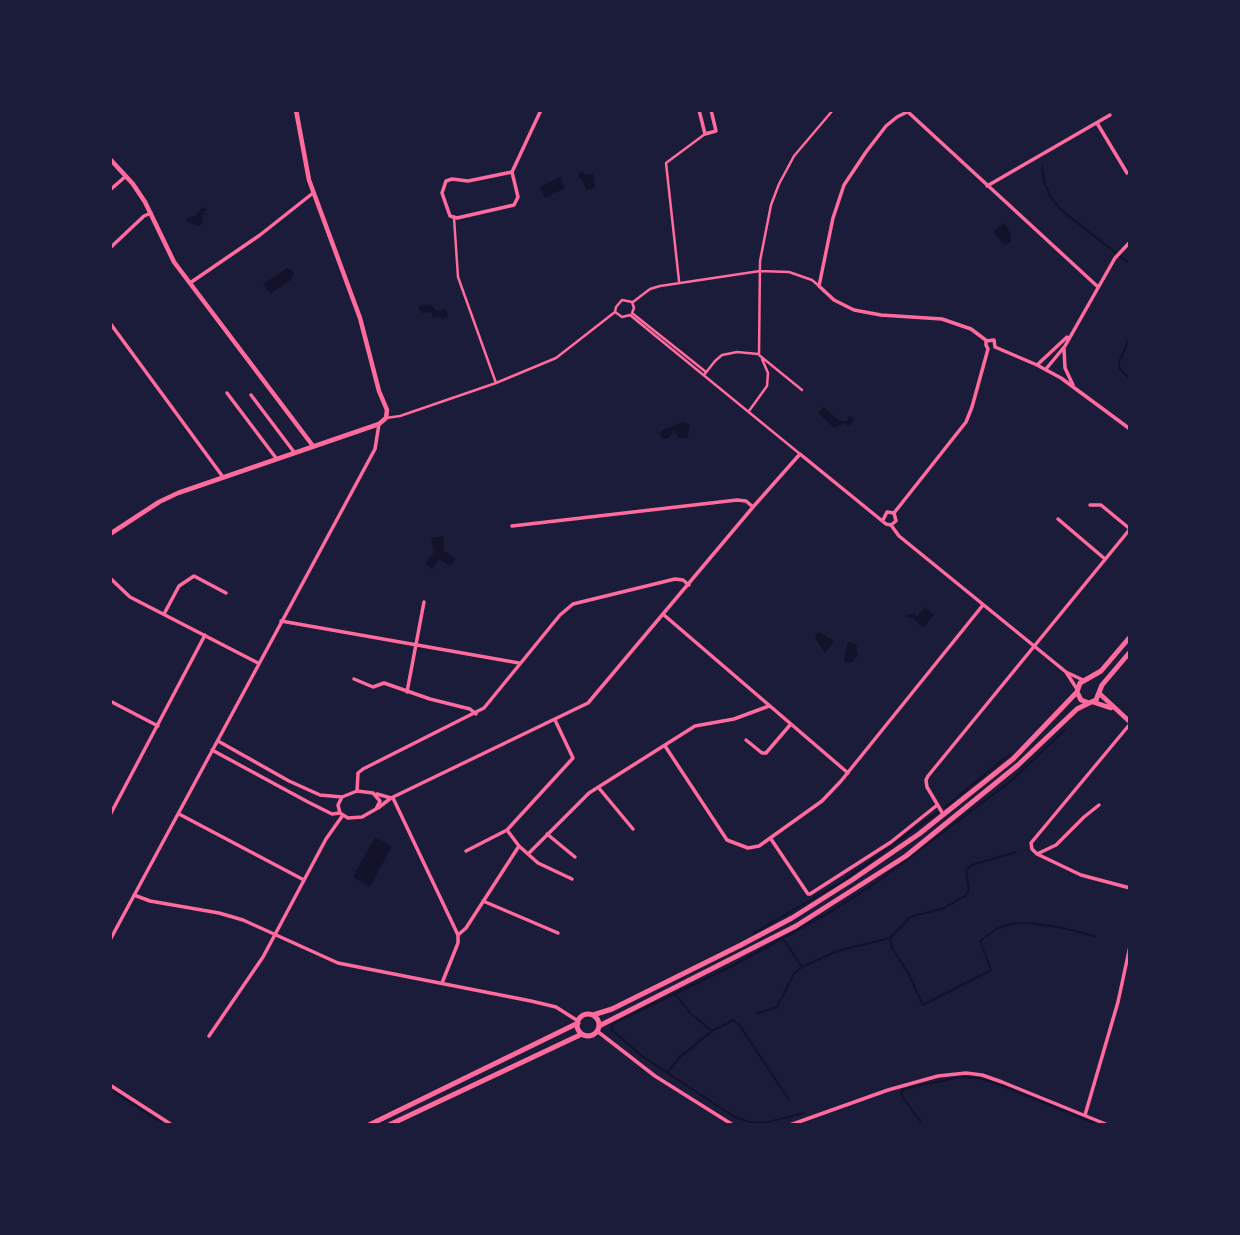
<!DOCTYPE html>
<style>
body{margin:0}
#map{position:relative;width:1240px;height:1235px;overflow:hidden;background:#1b1b3a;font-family:Arial,sans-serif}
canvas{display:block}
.frame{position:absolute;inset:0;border:112px solid #1b1b3a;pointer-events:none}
</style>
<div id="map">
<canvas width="1240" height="1235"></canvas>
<div class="frame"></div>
</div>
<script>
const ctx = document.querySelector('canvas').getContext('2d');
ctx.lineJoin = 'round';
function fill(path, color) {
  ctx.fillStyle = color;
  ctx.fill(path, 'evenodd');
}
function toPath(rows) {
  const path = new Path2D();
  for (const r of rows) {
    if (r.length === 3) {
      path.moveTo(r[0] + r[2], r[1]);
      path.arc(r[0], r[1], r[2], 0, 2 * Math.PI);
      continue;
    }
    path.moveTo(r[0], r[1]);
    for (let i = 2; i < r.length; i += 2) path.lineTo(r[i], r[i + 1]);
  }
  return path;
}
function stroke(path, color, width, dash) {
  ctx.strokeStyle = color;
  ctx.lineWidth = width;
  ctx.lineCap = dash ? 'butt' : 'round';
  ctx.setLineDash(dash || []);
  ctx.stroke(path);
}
fill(toPath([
 [581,171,586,175,593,173,595,188,586,190,583,181,578,176],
 [560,177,565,188,545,198,540,187],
 [202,207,207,209,204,212,207,215,202,214,203,220,201,224,198,226,186,221,188,217,196,216],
 [1004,223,1011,234,1011,241,1006,245,1003,244,993,231],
 [287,268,294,272,292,279,270,294,263,284],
 [430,304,437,311,446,309,448,316,442,320,440,316,433,318,431,312,422,313,419,310,419,306],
 [823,407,840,421,847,421,849,416,855,419,849,426,844,423,834,428,818,413],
 [683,422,690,425,687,438,680,438,674,431,668,439,662,438,660,433,662,430],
 [443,536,444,551,456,559,450,566,439,559,432,569,425,563,434,553,431,538],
 [925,607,934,615,923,628,914,619,905,616,914,613,917,617],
 [819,632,834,641,825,653,815,638,816,634],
 [848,642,857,645,856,650,858,654,852,663,844,661],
 [375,837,392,846,370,887,353,877]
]), '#12122b');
stroke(toPath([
 [1042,166,1044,182,1050,196,1061,210,1130,264],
 [1130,337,1119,362,1119,368,1130,379],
 [945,807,1010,754],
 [1016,852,972,865,966,870,969,890,965,896,944,908,910,917,890,938,892,948,908,973,923,1005,991,970,980,941,998,928,1015,923,1029,923,1059,927,1095,936],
 [754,933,843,881,938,812],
 [784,940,802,967],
 [675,994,691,1014,711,1030],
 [756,1014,777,1007,794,974,802,967,837,951,890,938],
 [667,1073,680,1057,712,1031,733,1020,738,1023,789,1100],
 [110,1089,165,1125],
 [804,1113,764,1123,749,1122,733,1116,642,1056,612,1030,612,1024,734,965,832,911,880,880,1012,780,1065,730],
 [923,1125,903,1098,901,1093,904,1089,960,1077,978,1078,998,1084,1099,1125]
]), '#12122b', 2);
stroke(toPath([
 [454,218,458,277,496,383],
 [679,281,666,163,705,134],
 [633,302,650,289,660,286,760,271,789,272,812,280,819,286],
 [615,312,622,317,630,315],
 [632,313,706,372],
 [630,315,800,454],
 [704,375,715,361,722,355,737,352,758,354],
 [802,390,759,355,760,261,771,205,779,184,794,156,833,110],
 [749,411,767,386,768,373,762,359],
 [386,418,400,416,496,383,556,358,615,312,616,307,622,300,632,302,634,308,632,313]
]), '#ff6b9d', 2.5);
stroke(toPath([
 [699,110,705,134,716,131,711,110],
 [911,110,897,117,886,126,866,152,844,185,833,218,819,286,834,300,854,310,881,315,942,319,971,329,987,341],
 [908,112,1097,286],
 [1097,123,1127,173],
 [512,172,518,197,514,205,457,218,450,216,442,193,446,181,452,179,468,181,512,172],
 [512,172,541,110],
 [987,186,1110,115],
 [110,190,126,176],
 [110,248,144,216,151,213],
 [190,283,260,235,313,193],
 [110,323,223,477],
 [995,347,1037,365,1061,378,1130,429],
 [1064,349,1065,368,1073,385],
 [1037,365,1067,337],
 [1046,369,1065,346,1115,258,1130,242],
 [227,393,276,458],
 [251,395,294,452],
 [1090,505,1101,505,1130,529],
 [894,513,966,422,972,407,988,349,986,345,986,341,994,340,995,347],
 [1058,519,1105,559],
 [883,520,887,512,894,513],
 [891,525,896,521,894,513],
 [512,526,737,500,746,501,753,507],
 [110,578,130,597,258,663],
 [164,614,179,586,194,576,226,593],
 [664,615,848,773],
 [281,621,519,663],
 [1068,673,1083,680],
 [354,679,373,687,384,683,430,699,470,709,476,714],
 [407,692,424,602],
 [110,701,158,726],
 [746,740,762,753,766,753,790,725],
 [218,741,289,781,320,795,342,797],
 [665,746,727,840,748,848,759,846,822,801,841,781,983,605],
 [212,750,308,802,332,814,340,813],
 [598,787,633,829],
 [357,791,358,773,363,769,484,708,560,615,573,604,675,579,683,580,689,585],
 [357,791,373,793,380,801,376,809,362,817,348,818,340,813,338,805,342,797,357,791],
 [377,794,391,798,378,808],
 [391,798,588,703,753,507,800,454,886,524,891,525,899,536,1066,672,1077,689],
 [393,798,458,935],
 [1099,805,1084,817,1056,845,1037,854,1032,849,1031,843,1130,724],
 [179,814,304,880],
 [943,814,927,787,926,780,928,776,1130,529],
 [110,815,205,635],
 [507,830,519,846,538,863,572,879],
 [547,834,575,857],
 [771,839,808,894,810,894,891,842,936,806],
 [466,851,507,830,573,758,555,720],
 [529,853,589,793,695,726,734,719,769,706],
 [1037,854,1081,875,1130,888],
 [134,895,150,901,219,913,243,920,338,963,531,1001,556,1007,578,1021],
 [483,901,558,933],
 [110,940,375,449,379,424],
 [442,983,458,943,458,935,466,928,519,846],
 [597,1031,655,1076,733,1125],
 [209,1036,263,957,326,839,343,815],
 [110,1085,172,1125],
 [1085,1115,1118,1002,1130,946],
 [790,1125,888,1090,938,1076,966,1073,982,1075,1002,1082,1108,1125]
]), '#ff6b9d', 3.5);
stroke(toPath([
 [110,159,133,184,145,202,174,262,313,446],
 [110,534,159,502,178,493,379,424,386,418,387,410,379,391,360,318,309,180,296,110],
 [1100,694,1130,722],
 [1093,702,1111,708]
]), '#ff6b9d', 4.5);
stroke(toPath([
 [1130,637,1101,671,1080,683,1077,692,1081,700,1089,703,1096,700,1102,685,1130,652],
 [588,1025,11],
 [593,1015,612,1009,741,945,792,918,852,880,919,834,1013,759,1077,692],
 [599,1026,796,926,906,856,1018,765,1077,709,1089,703],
 [369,1125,578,1023],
 [389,1125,582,1034]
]), '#ff6b9d', 5);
</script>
